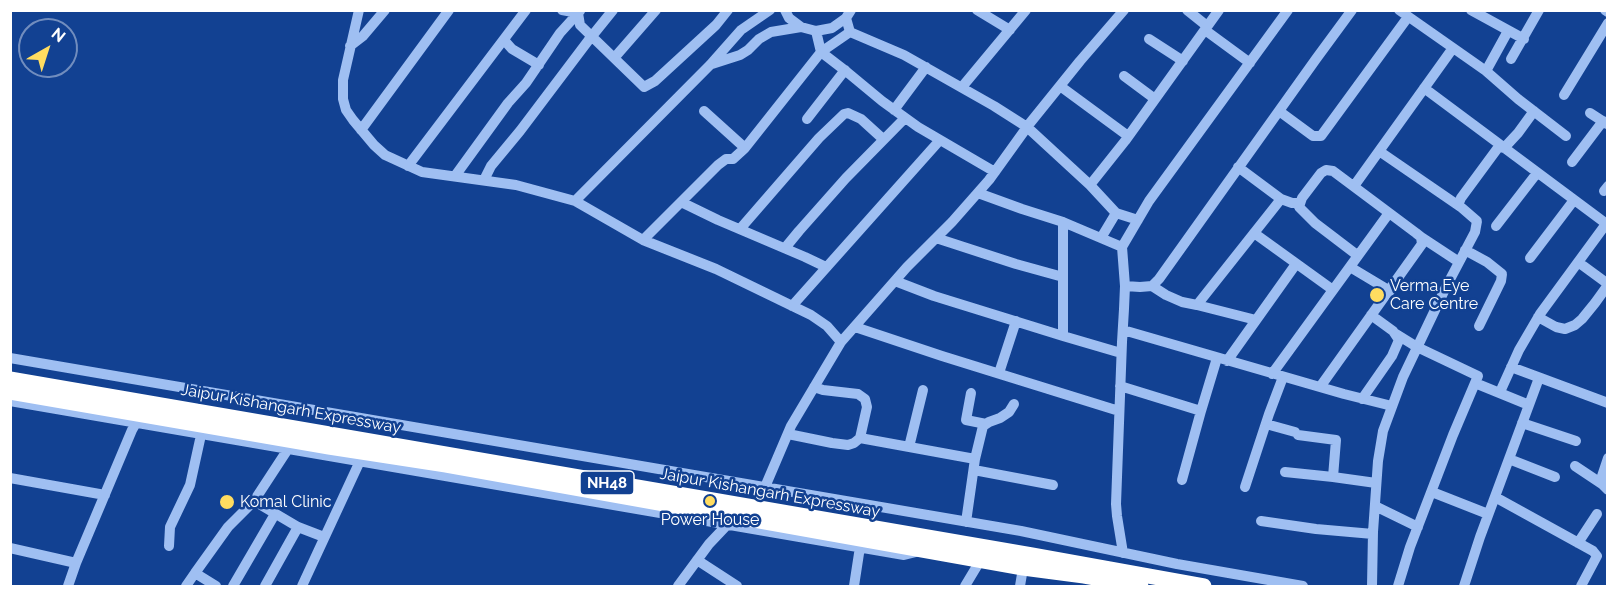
<!DOCTYPE html>
<style>
body{margin:0}
#map{position:relative;width:1618px;height:597px;overflow:hidden;background:#124192;font-family:Raleway,sans-serif}
canvas{display:block}
.frame{position:absolute;inset:0;border:12px solid #fff;pointer-events:none}
.north{position:absolute;left:18px;top:18px;width:60px;height:60px;box-sizing:border-box;background:#124192;border:2px solid #718dbe;border-radius:50%;rotate:39deg;font-size:16px;font-weight:700;line-height:24px;text-align:center;color:#fff}
.north::after{content:'';display:block;margin:auto;width:21px;height:27px;background:#ffdc60;clip-path:polygon(50% 0,100% 100%,50% 72%,0 100%)}
</style>
<div id="map">
<canvas width="1618" height="597"></canvas>
<div class="frame"></div>
<div class="north">N</div>
</div>
<script>
const ctx = document.querySelector('canvas').getContext('2d');
ctx.lineJoin = 'round';
function toPath(rows) {
  const path = new Path2D();
  for (const r of rows) {
    path.moveTo(r[0], r[1]);
    for (let i = 2; i < r.length; i += 2) path.lineTo(r[i], r[i + 1]);
  }
  return path;
}
function stroke(path, color, width, dash) {
  ctx.strokeStyle = color;
  ctx.lineWidth = width;
  ctx.lineCap = dash ? 'butt' : 'round';
  ctx.setLineDash(dash || []);
  ctx.stroke(path);
}
function drawText(font, color, halo, rows, align = 'center') {
  ctx.font = font + ' Raleway,sans-serif';
  ctx.lineWidth = 5;
  ctx.setLineDash([]);
  ctx.textBaseline = 'middle';
  ctx.strokeStyle = halo;
  ctx.fillStyle = color;
  for (const [text, x, y, turn = 0] of rows) {
    ctx.save();
    ctx.translate(x, y);
    ctx.rotate((+turn || 0) * Math.PI / 180);
    ctx.textAlign = isNaN(turn) ? turn : align;
    if (halo) ctx.strokeText(text, 0, 0);
    ctx.fillText(text, 0, 0);
    ctx.restore();
  }
}
stroke(toPath([
 [359,10,343,80,343,99,346,110,353,120,374,145,385,155,422,172,516,185,575,201],
 [562,10,578,13,580,25,644,87,655,81,716,25,728,10],
 [785,10,789,18,801,27,816,31,832,28,846,18,851,10],
 [977,10,1010,30],
 [1187,10,1207,26],
 [1399,10,1486,71,1518,99,1566,136],
 [1471,10,1524,39],
 [1605,10,1608,12],
 [846,18,850,32,904,55,994,106,1027,127,1090,185,1116,213,1138,220],
 [1205,30,1250,63],
 [816,31,821,52,847,72,882,101,918,127,995,172],
 [1149,39,1183,61],
 [504,40,512,49,539,65],
 [350,46,363,36,385,10],
 [615,57,656,10],
 [1511,59,1539,10],
 [712,64,740,55,748,50,759,39,771,32,801,27],
 [1486,71,1508,31],
 [1124,76,1155,99],
 [1060,86,1128,136],
 [962,87,1026,10],
 [1424,88,1608,225],
 [1564,95,1608,23],
 [894,110,926,67],
 [704,111,745,148],
 [1279,111,1313,136,1321,136,1408,17],
 [1590,113,1607,124],
 [807,119,845,70],
 [361,130,449,10],
 [1504,148,1518,133,1534,111],
 [1572,162,1603,121],
 [408,166,526,10],
 [1238,167,1281,199,1292,203,1299,203],
 [455,176,508,103,526,83,560,33,580,11],
 [484,180,491,166,520,131,588,41,613,10],
 [1090,185,1125,141,1219,10],
 [1354,186,1453,48],
 [1604,191,1608,186],
 [978,193,1022,209,1063,222,1122,247],
 [681,202,718,220,805,257,826,267],
 [1458,205,1461,198,1500,145],
 [1496,226,1537,173],
 [740,229,819,138,844,114,848,113,861,119,883,139],
 [1254,233,1333,290],
 [1421,237,1459,262],
 [936,238,1016,264,1063,277],
 [1101,238,1116,213],
 [643,240,718,165,726,159,733,159,745,148,821,52,850,32],
 [785,248,799,231,846,178,905,118],
 [1465,250,1487,262,1502,274,1501,281,1479,326],
 [1530,258,1574,200],
 [1578,262,1608,284],
 [1350,267,1390,291],
 [895,281,934,296,1063,336,1121,353],
 [1125,286,1140,287,1152,286,1159,279,1316,59,1352,10],
 [1152,286,1166,295,1182,302,1197,305,1281,199],
 [1197,305,1256,320],
 [792,306,940,140],
 [1538,317,1556,327,1565,329,1575,325,1582,319,1595,303,1608,285],
 [855,327,942,356,1119,411],
 [1123,330,1344,394,1392,406],
 [1396,334,1417,347,1478,376,1475,383,1529,405],
 [1063,336,1063,222],
 [841,342,907,267,952,222,989,180,1030,123,1080,61,1124,10],
 [10,358,1021,531,1177,564,1303,586],
 [1227,361,1296,264],
 [1511,367,1608,403],
 [999,373,1016,321],
 [1272,374,1389,213],
 [1120,386,1201,411,1182,480],
 [1320,387,1422,244,1421,237,1416,233,1333,171,1326,170,1321,173,1302,198,1299,207,1315,223,1357,255],
 [1500,392,1519,350,1540,314,1606,224],
 [971,393,966,420,986,424],
 [1362,399,1392,356,1399,340,1393,331,1371,315],
 [10,401,904,555,920,551],
 [1201,411,1217,358],
 [1522,423,1576,441],
 [1266,424,1295,432],
 [788,434,832,443,848,445,854,443,860,438,867,407,865,399,858,394,823,390,814,387],
 [1298,435,1336,440,1333,477,1376,483],
 [860,438,975,459],
 [909,447,923,390],
 [288,449,254,501,298,527,324,537],
 [1608,458,1602,476,1602,484,1608,490],
 [1509,459,1555,477],
 [1575,466,1602,484],
 [974,470,1053,485],
 [1285,472,1333,477],
 [10,478,105,495],
 [765,487,791,426,841,342,827,326,811,315,716,269,643,240,575,201,710,65,741,30,770,10],
 [1245,487,1269,414,1283,377],
 [1432,492,1488,514],
 [1495,497,1593,551,1597,556,1581,586],
 [1375,506,1418,527],
 [1261,521,1316,529,1373,534],
 [966,522,975,459,983,426,989,422,1000,418,1009,412,1014,404],
 [1578,543,1597,514],
 [169,546,170,527,190,485,201,435],
 [10,548,76,563],
 [1123,553,1117,516,1116,504,1122,342,1124,309,1125,286,1122,247,1149,201,1288,10],
 [697,560,737,586],
 [195,573,228,527,254,501],
 [68,586,76,563,132,430,136,423],
 [186,586,195,573,216,586],
 [233,586,275,514],
 [265,586,298,527],
 [302,586,360,461],
 [678,586,709,544,727,525],
 [854,586,860,547],
 [965,586,980,561],
 [1020,586,1023,568],
 [1372,586,1373,532,1378,461,1383,431,1403,377,1446,287,1475,232,1477,221,1462,208,1379,151],
 [1398,586,1410,547,1453,435,1475,383],
 [1464,586,1480,537,1539,378]
]), '#9fbff2', 10);
stroke(toPath([
 [10,379,1032,555,1204,586],
 [10,392,329,447,446,465,1023,568,1084,576,1141,586]
]), '#fff', 15);
for (const [x, y, r, color] of [
 [1377,295,8,"#ffdc60"],
 [710,501,6,"#ffdc60"],
 [227,502,8,"#ffdc60"]
]) {
  const dot = new Path2D();
  dot.arc(x, y, r, 0, 2 * Math.PI);
  ctx.fillStyle = color;
  ctx.fill(dot);
  stroke(dot, '#124192', 2);
}
for (const [x, y, w] of [
 [607,483,54]
]) {
  const box = new Path2D();
  box.roundRect(x - w / 2, y - 12, w, 24, 4.5);
  ctx.fillStyle = '#124192';
  ctx.fill(box);
  stroke(box, '#fff', 1.5);
}
drawText('bold 15px', '#fff', null, [
 ["NH48",607,483]
]);
drawText('16px', '#fff', '#124192', [
 ["Verma Eye",1390,286],
 ["Care Centre",1390,304],
 ["Komal Clinic",240,502],
 ["Power House",710,520,"center"]
], 'left');
drawText('16px', '#fff', '#124192', [
 ["Jaipur Kishangarh Expressway",291,409,10],
 ["Jaipur Kishangarh Expressway",770,493,10]
]);
</script>
